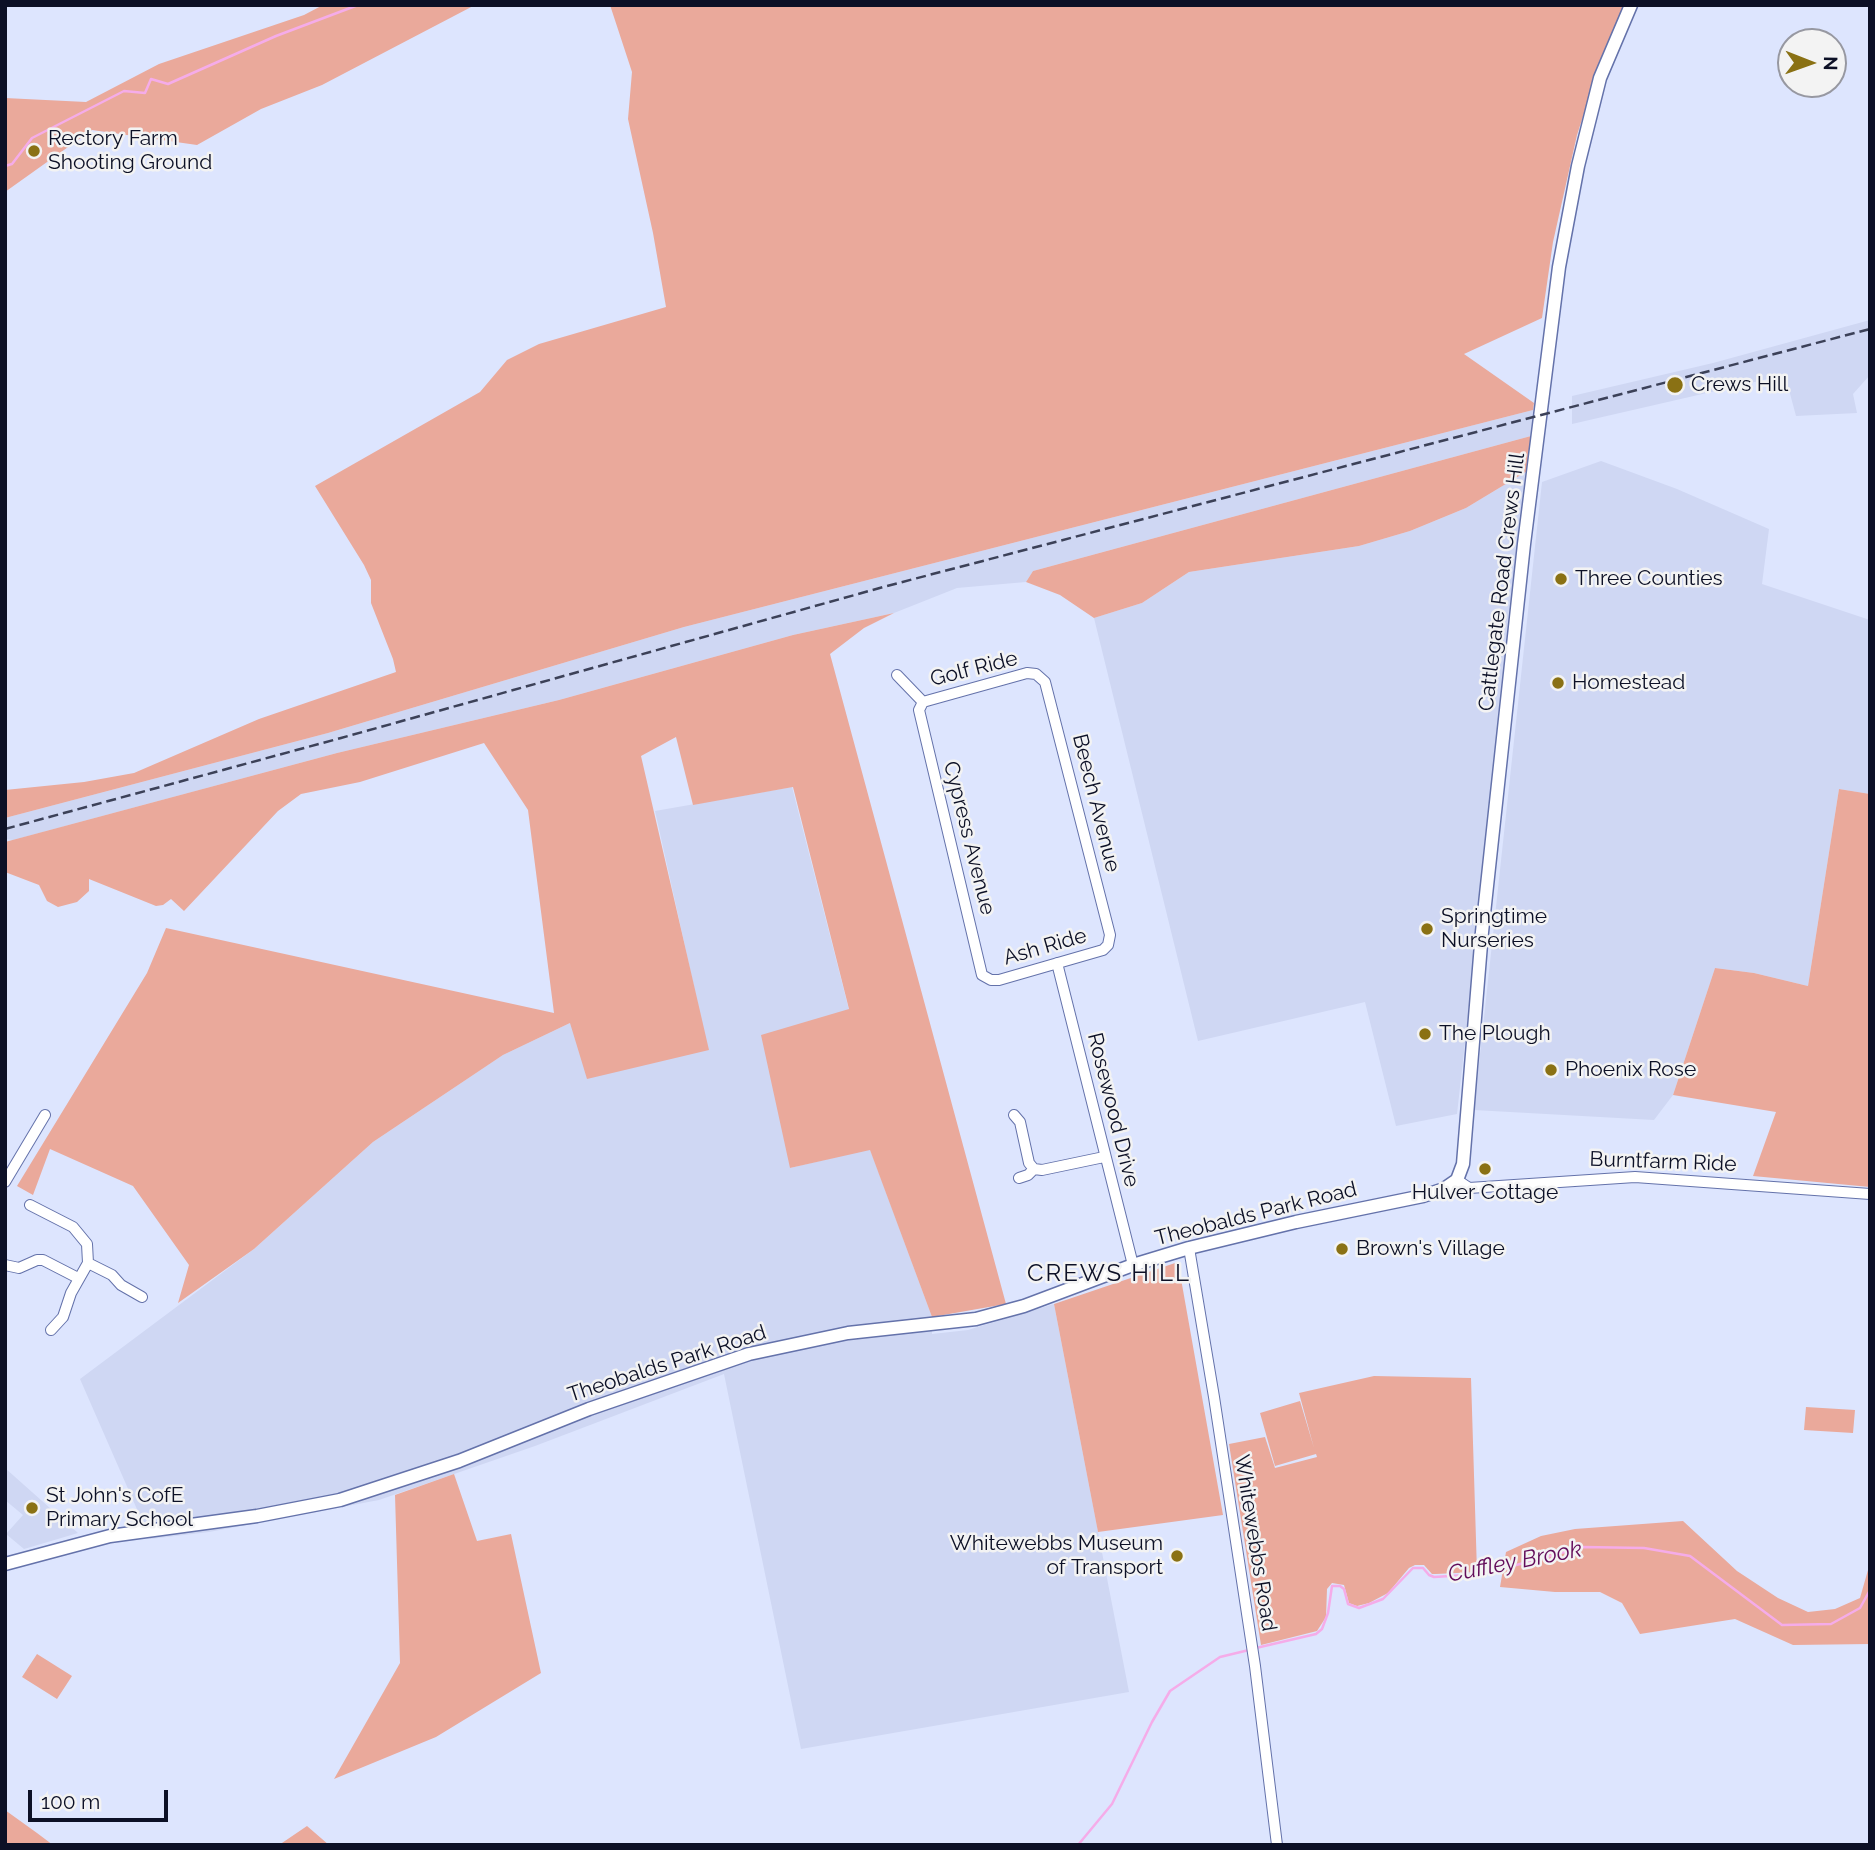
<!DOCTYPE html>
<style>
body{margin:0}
#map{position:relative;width:1875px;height:1850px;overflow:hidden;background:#dde5fe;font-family:Raleway,sans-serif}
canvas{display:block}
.frame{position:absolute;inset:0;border:7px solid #0c1026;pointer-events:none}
.north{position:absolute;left:1777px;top:28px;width:70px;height:70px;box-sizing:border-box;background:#f3f3f3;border:2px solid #9798a1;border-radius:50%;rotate:91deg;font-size:19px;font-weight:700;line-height:28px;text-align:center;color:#0c1026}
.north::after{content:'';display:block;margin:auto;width:24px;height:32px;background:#8a7114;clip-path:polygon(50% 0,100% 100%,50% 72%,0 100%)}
.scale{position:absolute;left:28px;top:1790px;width:140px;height:32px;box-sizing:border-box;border:4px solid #0c1026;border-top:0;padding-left:9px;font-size:21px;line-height:24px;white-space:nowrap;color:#0c1026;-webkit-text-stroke:5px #f3f3f3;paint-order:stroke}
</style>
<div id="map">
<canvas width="1875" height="1850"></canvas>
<div class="frame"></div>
<div class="north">N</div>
<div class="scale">100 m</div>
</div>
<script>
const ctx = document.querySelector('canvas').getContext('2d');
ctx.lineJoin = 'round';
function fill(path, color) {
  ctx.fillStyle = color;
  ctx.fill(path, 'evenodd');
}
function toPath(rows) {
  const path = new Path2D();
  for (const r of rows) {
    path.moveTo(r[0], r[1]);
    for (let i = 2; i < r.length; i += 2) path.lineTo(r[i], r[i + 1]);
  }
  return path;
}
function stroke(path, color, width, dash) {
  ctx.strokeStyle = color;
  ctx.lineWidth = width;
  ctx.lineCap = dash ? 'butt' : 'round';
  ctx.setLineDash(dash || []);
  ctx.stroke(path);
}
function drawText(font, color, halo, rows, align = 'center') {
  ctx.font = font + ' Raleway,sans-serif';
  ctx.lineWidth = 5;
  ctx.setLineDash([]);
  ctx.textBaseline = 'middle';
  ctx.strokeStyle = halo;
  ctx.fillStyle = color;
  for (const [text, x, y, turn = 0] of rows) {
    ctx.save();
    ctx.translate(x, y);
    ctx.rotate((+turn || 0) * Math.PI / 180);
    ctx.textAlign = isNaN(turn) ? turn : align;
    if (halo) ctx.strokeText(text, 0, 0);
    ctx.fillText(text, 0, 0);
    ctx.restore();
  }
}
fill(toPath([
 [1870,320,1870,375,1853,394,1857,413,1796,416,1785,375,1572,424,1572,396,1713,363],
 [1533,410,1531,436,1033,571,1026,582,957,588,894,613,793,635,559,700,337,753,13,840,5,839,5,818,328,733,684,627],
 [1601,461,1677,489,1769,529,1762,584,1870,620,1870,794,1839,789,1808,986,1754,973,1715,968,1673,1095,1654,1120,1474,1110,1542,482],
 [1529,470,1457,1114,1396,1126,1365,1002,1198,1041,1094,618,1142,603,1189,572,1359,546,1410,531,1466,508],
 [792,787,849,1010,790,1168,870,1149,932,1317,932,1334,968,1330,1054,1304,1129,1692,801,1749,724,1374,535,1446,379,1500,209,1532,150,1539,80,1379,254,1249,373,1142,503,1055,570,1023,708,1050,655,811],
 [5,1468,78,1533,24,1549,6,1534,23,1515,5,1500]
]), '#cfd7f3');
fill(toPath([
 [323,5,475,5,322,85,261,109,197,145,92,130,5,192,5,98,86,102,159,64,304,15],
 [610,5,1625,5,1596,76,1577,135,1553,242,1542,318,1464,354,1534,403,1533,410,684,627,328,733,5,818,5,790,84,782,134,773,259,719,396,672,393,659,371,603,371,580,364,565,315,486,480,392,507,360,539,344,666,307,653,233,628,119,632,72],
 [1531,436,1529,470,1466,508,1410,531,1359,546,1189,572,1142,603,1094,618,1060,595,1026,582,1033,571],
 [894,613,864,628,830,654,1006,1304,932,1317,870,1150,790,1168,761,1035,849,1009,793,787,693,805,676,737,641,756,709,1050,587,1079,570,1023,503,1055,373,1142,254,1249,178,1303,189,1265,133,1186,50,1149,33,1195,17,1186,147,973,166,928,554,1013,528,810,484,743,360,782,301,794,278,811,184,911,171,899,163,905,156,906,89,879,89,891,77,902,58,907,47,901,39,885,5,872,5,842,337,753,559,700,793,635],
 [1839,789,1870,794,1870,1187,1753,1176,1776,1112,1673,1095,1715,968,1754,973,1808,986],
 [1178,1262,1223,1515,1098,1532,1054,1304],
 [1374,1376,1471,1378,1477,1572,1436,1574,1432,1574,1424,1565,1415,1565,1409,1568,1388,1593,1369,1603,1357,1606,1349,1603,1344,1585,1332,1583,1327,1589,1326,1617,1317,1631,1261,1645,1229,1444,1265,1437,1275,1468,1317,1457,1316,1454,1275,1466,1260,1413,1300,1401,1314,1448,1299,1393],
 [1806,1407,1855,1410,1853,1433,1804,1430],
 [454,1474,477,1541,511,1534,541,1673,436,1737,334,1779,400,1663,395,1495],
 [1683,1521,1737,1571,1778,1598,1808,1612,1835,1609,1860,1598,1870,1563,1870,1644,1793,1645,1735,1619,1640,1634,1622,1603,1600,1592,1555,1592,1500,1587,1506,1552,1541,1536,1575,1529],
 [37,1654,72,1676,57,1699,22,1677],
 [5,1810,37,1833,53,1845,5,1845],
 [307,1826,329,1845,279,1845]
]), '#eaa99b');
stroke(toPath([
 [5,166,12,164,32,138,124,91,145,93,151,79,168,84,276,36,358,5],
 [1256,1648,1316,1634,1322,1629,1328,1613,1332,1586,1340,1586,1344,1589,1348,1604,1359,1608,1383,1599,1413,1568,1423,1568,1429,1575,1434,1577,1483,1574,1583,1547,1644,1548,1690,1556,1782,1625,1831,1624,1860,1608,1870,1590],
 [1078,1845,1112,1804,1152,1722,1170,1691,1220,1657,1249,1650]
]), '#f5ace9', 2.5);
const minor = toPath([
 [1027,673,1036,674,1045,682,1110,935,1108,945,1103,950,999,980,991,980,982,975,919,710,923,702,930,700,1027,673],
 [897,675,923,702],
 [1057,963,1133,1265],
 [1014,1115,1020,1122,1029,1163,1034,1169,1042,1170,1104,1157],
 [1019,1178,1028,1175,1034,1169],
 [1457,1180,1469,1188,1635,1177,1870,1194],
 [5,1182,45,1115],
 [30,1205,73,1227,87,1244,88,1263],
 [1189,1248,1214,1397,1255,1666,1277,1845],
 [5,1265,19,1268,37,1260,43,1260,78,1278],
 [51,1330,63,1317,71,1293,88,1263,112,1275,121,1285,142,1297]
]);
const tertiary = toPath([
 [5,1564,110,1536,257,1516,340,1500,459,1461,589,1409,749,1354,848,1333,976,1319,1024,1306,1133,1265,1189,1248,1296,1222,1423,1196,1444,1189,1457,1180,1463,1164,1482,932,1524,544,1559,267,1578,166,1600,78,1631,5]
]);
stroke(minor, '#6472aa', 12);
stroke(tertiary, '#6472aa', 15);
stroke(minor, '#fff', 10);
stroke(tertiary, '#fff', 12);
stroke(toPath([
 [5,829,341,738,887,586,1870,329]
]), '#3c4158', 2.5, [10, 5]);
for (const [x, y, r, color] of [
 [34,151,7,"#8a7114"],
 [1675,385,9,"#8a7114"],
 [1561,579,7,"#8a7114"],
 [1558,683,7,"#8a7114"],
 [1427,929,7,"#8a7114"],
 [1425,1034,7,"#8a7114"],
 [1551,1070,7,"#8a7114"],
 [1485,1169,7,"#8a7114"],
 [1342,1249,7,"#8a7114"],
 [32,1508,7,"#8a7114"],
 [1177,1556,7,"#8a7114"]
]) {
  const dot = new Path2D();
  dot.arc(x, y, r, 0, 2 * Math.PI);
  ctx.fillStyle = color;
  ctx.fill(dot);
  stroke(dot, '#f3f3f3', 2.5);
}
drawText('21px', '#0c1026', '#f3f3f3', [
 ["Rectory Farm",48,139],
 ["Shooting Ground",48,163],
 ["Crews Hill",1691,385],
 ["Three Counties",1575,579],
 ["Homestead",1572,683],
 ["Springtime",1441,917],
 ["Nurseries",1441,941],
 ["The Plough",1439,1034],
 ["Phoenix Rose",1565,1070],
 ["Hulver Cottage",1485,1193,"center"],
 ["Brown's Village",1356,1249],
 ["St John's CofE",46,1496],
 ["Primary School",46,1520],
 ["Whitewebbs Museum",1163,1544,"right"],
 ["of Transport",1163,1568,"right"]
], 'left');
drawText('21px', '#0c1026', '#f3f3f3', [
 ["Cattlegate Road Crews Hill",1502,582,-83],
 ["Golf Ride",974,669,-14],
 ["Beech Avenue",1096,803,76],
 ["Cypress Avenue",969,838,76],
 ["Ash Ride",1045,947,-16],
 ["Rosewood Drive",1113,1110,76],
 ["Burntfarm Ride",1663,1162,2],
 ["Theobalds Park Road",1256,1214,-14],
 ["Theobalds Park Road",667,1364,-18],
 ["Whitewebbs Road",1255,1543,81]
]);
drawText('italic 23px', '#620c5a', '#f3f3f3', [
 ["Cuffley Brook",1515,1562,-11]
]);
ctx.letterSpacing = '2px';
drawText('24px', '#0c1026', '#f3f3f3', [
 ["CREWS HILL",1109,1274]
]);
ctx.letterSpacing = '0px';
</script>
